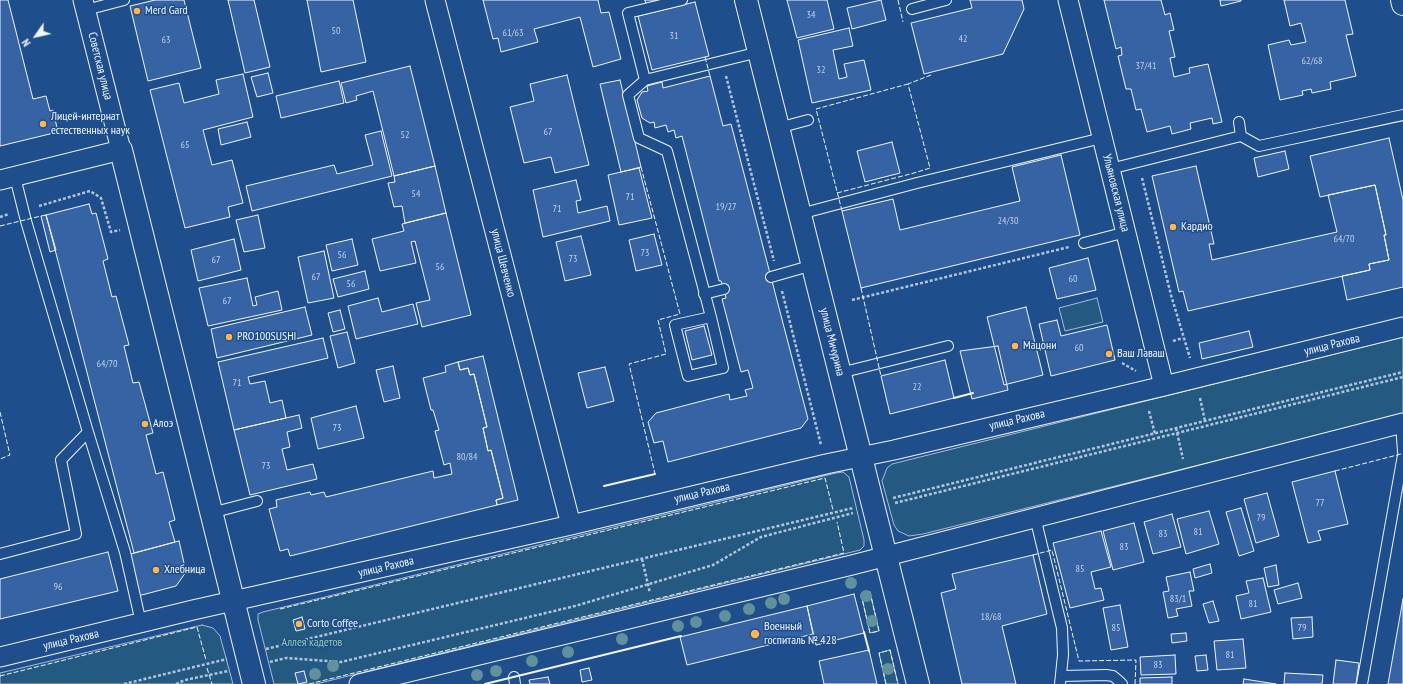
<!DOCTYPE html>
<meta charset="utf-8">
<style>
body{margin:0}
#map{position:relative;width:1403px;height:684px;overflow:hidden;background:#1f4e8c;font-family:"PT Sans Narrow",sans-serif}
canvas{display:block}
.north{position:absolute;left:16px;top:16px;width:40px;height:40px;-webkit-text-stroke:3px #1f4e8c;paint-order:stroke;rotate:236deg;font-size:11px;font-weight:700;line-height:16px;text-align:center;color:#f2f6ff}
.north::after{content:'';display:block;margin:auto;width:14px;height:18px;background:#f2f6ff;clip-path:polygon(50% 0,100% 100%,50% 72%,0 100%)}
</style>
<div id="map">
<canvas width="1403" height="684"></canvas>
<div class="north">N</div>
</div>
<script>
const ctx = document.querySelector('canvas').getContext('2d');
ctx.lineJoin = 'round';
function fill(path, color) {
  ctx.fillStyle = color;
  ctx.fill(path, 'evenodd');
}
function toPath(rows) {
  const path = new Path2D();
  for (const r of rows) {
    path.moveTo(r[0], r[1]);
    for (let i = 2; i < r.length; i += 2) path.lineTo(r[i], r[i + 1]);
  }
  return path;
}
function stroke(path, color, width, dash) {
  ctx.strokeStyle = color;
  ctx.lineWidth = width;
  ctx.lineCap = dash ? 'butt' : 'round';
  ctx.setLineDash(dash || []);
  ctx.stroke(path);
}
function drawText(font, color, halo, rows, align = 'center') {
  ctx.font = font + ' "PT Sans Narrow",sans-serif';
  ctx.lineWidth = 3;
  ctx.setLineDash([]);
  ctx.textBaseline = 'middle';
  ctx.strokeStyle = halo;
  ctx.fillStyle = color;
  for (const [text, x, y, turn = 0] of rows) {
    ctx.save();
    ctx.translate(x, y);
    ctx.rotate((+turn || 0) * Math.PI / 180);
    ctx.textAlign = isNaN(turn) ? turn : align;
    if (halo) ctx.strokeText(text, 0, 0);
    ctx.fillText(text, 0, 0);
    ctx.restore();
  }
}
const green = toPath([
 [1097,298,1103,322,1065,331,1059,308,1097,298],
 [1403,337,1403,414,923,534,909,536,898,531,894,525,882,481,887,468,892,464,1403,337],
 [843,472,849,477,864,540,864,546,860,550,316,684,274,684,258,620,258,614,263,612,836,473,843,472],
 [870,592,879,631,870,633,861,594,870,592],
 [202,625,213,628,220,636,233,684,0,684,0,673,202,625],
 [890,650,898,684,886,684,879,653,890,650]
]);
fill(green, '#245a82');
stroke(green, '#a8bbd7', 1);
const building = toPath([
 [0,0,8,0,33,99,46,96,50,111,53,110,58,132,0,146,0,0],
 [155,0,184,0,201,68,148,81,130,6,155,0],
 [228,0,254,0,270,67,245,73,228,0],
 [307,0,353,0,366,62,321,72,307,0],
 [483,0,598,0,601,13,609,12,621,59,593,67,580,17,534,29,538,42,501,52,498,38,493,39,483,0],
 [645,0,666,0,646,5,645,0],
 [787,0,827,0,834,29,797,38,787,0],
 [881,0,886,20,852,29,847,8,881,0],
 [970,0,1022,0,1024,9,1003,54,924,74,911,23,972,8,970,0],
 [1104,0,1161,0,1165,15,1170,13,1174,30,1169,31,1175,57,1170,58,1174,77,1190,73,1189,68,1208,64,1222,122,1213,124,1212,118,1190,123,1191,129,1172,134,1170,126,1147,132,1141,109,1136,110,1131,89,1126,89,1118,56,1122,55,1121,47,1116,49,1104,0],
 [1220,0,1241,0,1241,1,1221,6,1220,0],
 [1284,0,1345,0,1353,34,1346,35,1356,76,1330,82,1331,89,1312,93,1311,89,1302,91,1303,95,1280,100,1268,45,1289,40,1291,45,1306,42,1301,23,1290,26,1284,0],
 [695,2,709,56,652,70,638,16,695,2],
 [849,28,853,46,833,50,839,79,847,77,844,64,864,60,871,90,812,103,798,40,849,28],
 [410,66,435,166,394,176,373,91,356,96,357,100,346,103,341,83,410,66],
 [268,73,273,93,257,97,251,77,268,73],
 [243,74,253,117,203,130,212,165,232,160,243,203,228,207,230,217,185,228,150,90,179,83,184,103,219,94,216,80,243,74],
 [567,75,589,165,555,173,551,157,524,163,510,107,534,101,530,84,567,75],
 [710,76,723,126,731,124,808,419,801,428,668,462,663,441,654,443,648,422,656,413,729,394,730,400,747,396,745,390,753,388,748,370,741,372,722,299,726,298,724,289,721,281,719,281,682,136,676,138,674,130,668,132,666,125,655,128,654,122,650,123,642,118,637,100,642,92,648,91,647,86,662,82,663,88,710,76],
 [620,80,641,167,621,172,600,84,620,80],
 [339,81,344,103,281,118,276,96,339,81],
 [247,122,251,137,221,145,218,129,247,122],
 [381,131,392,176,252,211,246,186,334,165,337,174,373,165,365,135,381,131],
 [1389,138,1403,200,1403,287,1347,300,1342,276,1370,270,1369,264,1389,260,1384,235,1386,235,1375,185,1320,197,1310,156,1389,138],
 [892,142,900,173,865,182,857,151,892,142],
 [1285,151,1289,169,1258,177,1254,158,1285,151],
 [1061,155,1080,235,861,288,842,211,893,199,900,230,1020,201,1012,167,1061,155],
 [435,166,446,213,405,223,402,206,394,207,388,183,395,182,394,176,435,166],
 [1196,166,1214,244,1209,244,1212,260,1337,232,1328,195,1375,185,1386,235,1384,235,1389,260,1369,264,1370,270,1188,311,1183,291,1179,292,1152,176,1196,166],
 [639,168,652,218,619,225,608,175,639,168],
 [576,180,581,200,576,201,578,213,607,206,610,221,543,237,533,190,576,180],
 [89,204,92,214,96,213,108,259,103,261,112,297,116,296,129,345,124,346,133,383,139,382,153,433,146,435,156,474,163,472,175,520,169,522,175,542,134,553,46,215,89,204],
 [446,213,471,315,422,327,416,303,430,300,415,241,411,242,416,263,380,271,372,239,404,231,402,224,446,213],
 [46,215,56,250,50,252,41,216,46,215],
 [258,215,265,248,244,252,236,220,258,215],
 [654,234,662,265,636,271,629,240,654,234],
 [581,236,591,275,565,281,556,242,581,236],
 [234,239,241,270,198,281,191,250,234,239],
 [352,239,358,265,332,271,326,245,352,239],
 [324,251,334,298,308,303,298,257,324,251],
 [1088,258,1096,290,1057,299,1049,268,1088,258],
 [365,271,369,289,338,297,333,279,365,271],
 [247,278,253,306,257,305,255,297,278,291,282,310,208,326,199,288,247,278],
 [378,298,382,312,413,304,418,324,356,339,348,306,378,298],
 [305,307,312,335,217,358,211,329,305,307],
 [1026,307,1043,375,1004,385,987,317,1026,307],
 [340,310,345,329,333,332,328,313,340,310],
 [1057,320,1061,336,1107,325,1115,360,1051,376,1039,324,1057,320],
 [704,326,712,355,692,360,685,331,704,326],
 [1249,331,1253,347,1202,359,1199,343,1249,331],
 [347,332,355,363,338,368,330,336,347,332],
 [323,338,328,358,248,377,250,384,265,381,270,403,282,400,286,418,234,430,218,362,323,338],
 [998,346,1008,390,972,399,960,351,998,346],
 [483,356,518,500,497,505,496,500,503,498,491,450,488,451,483,428,487,427,474,374,470,375,468,368,460,370,458,362,483,356],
 [945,360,954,398,890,414,881,376,945,360],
 [458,362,460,370,468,368,470,375,474,374,487,427,483,428,488,451,491,450,503,498,496,500,497,505,290,556,288,549,280,551,269,509,277,507,276,500,310,492,311,495,324,492,326,497,433,471,434,478,452,474,450,463,444,465,435,431,439,430,433,410,431,410,423,378,446,372,445,366,458,362],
 [393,366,400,398,384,402,376,370,393,366],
 [605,367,614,401,587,408,578,373,605,367],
 [356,406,364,438,318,449,311,418,356,406],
 [299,415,302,428,287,432,290,447,282,449,287,470,313,464,317,479,250,495,234,430,299,415],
 [1335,471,1348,524,1318,531,1321,540,1308,543,1292,482,1335,471],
 [1267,493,1279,536,1256,543,1244,499,1267,493],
 [1241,508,1254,551,1239,556,1226,512,1241,508],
 [1209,511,1219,544,1186,554,1177,519,1209,511],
 [1172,514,1181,547,1153,554,1144,522,1172,514],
 [1134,523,1144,562,1113,570,1103,531,1134,523],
 [1101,531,1111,567,1091,572,1095,589,1101,588,1104,600,1070,608,1053,543,1101,531],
 [179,541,186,572,176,586,138,596,127,555,179,541],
 [108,552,118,591,0,619,0,579,108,552],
 [1033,555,1047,614,1002,626,1016,684,962,684,941,593,956,589,952,574,1033,555],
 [1210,564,1212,573,1195,578,1193,569,1210,564],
 [1276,565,1279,585,1268,587,1264,568,1276,565],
 [1190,572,1194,591,1189,591,1192,606,1176,609,1178,616,1168,618,1163,592,1169,591,1166,577,1190,572],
 [1263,578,1271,612,1241,619,1236,596,1249,593,1246,581,1263,578],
 [1298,583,1302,598,1278,604,1274,590,1298,583],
 [854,594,864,633,816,645,807,606,854,594],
 [1403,599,1403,684,1388,684,1403,599],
 [1213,601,1219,621,1209,623,1203,604,1213,601],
 [1120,605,1128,647,1111,650,1103,608,1120,605],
 [807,606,813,634,687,665,680,637,807,606],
 [302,617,305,629,296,631,293,620,302,617],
 [1312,617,1313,637,1293,639,1291,618,1312,617],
 [1186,633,1187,641,1172,643,1171,634,1186,633],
 [1243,639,1246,668,1217,670,1214,641,1243,639],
 [869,650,877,684,824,684,819,661,869,650],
 [1175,655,1176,674,1141,675,1140,657,1175,655],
 [1206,655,1208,670,1197,671,1195,656,1206,655],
 [1336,660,1359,663,1356,684,1333,684,1336,660],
 [589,668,592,680,582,682,580,670,589,668],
 [304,671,307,682,298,684,295,673,304,671],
 [1285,673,1323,675,1322,684,1284,684,1285,673],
 [548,677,550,684,530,684,529,680,548,677],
 [1172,677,1172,684,1140,684,1140,678,1172,677],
 [1244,679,1276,684,1243,684,1244,679]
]);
fill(building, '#3563a3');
stroke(building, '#f2f6ff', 1);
const lane = toPath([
 [912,9,946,0],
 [86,10,124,0],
 [645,80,628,13,682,0],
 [778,128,808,120],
 [1241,136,1259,146,1403,115],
 [1110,169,1241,136,1239,122],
 [800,214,917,183,1102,138],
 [1084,243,1126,232],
 [771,277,813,265],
 [704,294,724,289],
 [711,317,675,325,688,376,723,368,711,317,667,151,639,138,628,95,645,80,759,52],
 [840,373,948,346],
 [1401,424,1403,452],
 [88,432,125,552,141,623],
 [211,513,257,501],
 [1035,517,1062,628,1063,655,1060,684],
 [0,554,76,534,61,460,88,432,26,221,15,177],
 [1062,676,1106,675,1113,676,1119,681,1122,684],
 [514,677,515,684],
 [1362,684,1403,455]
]);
const street = toPath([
 [435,0,571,525],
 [1068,0,1164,386],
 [0,180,121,150,83,0],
 [0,657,193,610,571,525,826,464,894,450,1164,386,1403,327],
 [359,684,852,565,1403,423]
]);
const secondary = toPath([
 [746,0,918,684],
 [1402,0,1403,4],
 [121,150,254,684]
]);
stroke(lane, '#f2f6ff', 12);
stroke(street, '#f2f6ff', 21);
stroke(secondary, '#f2f6ff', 24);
stroke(toPath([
 [726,76,774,261],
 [1142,178,1171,295,1190,358],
 [39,206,90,191,101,198,111,232,120,230],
 [0,217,9,214],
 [782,291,821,445],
 [852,300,1069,247],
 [1173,341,1183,338],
 [1120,356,1135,352],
 [1122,363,1136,371],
 [1200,398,1205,421],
 [1149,411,1155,434],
 [1176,428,1183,459],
 [893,498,1403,372],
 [895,503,1403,377],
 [642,559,650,593],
 [266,649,853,508],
 [270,662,286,658,341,662,575,606,713,565,761,537,853,513],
 [124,684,227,659],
 [176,684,185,680,228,671]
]), '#b3c4dc', 2.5, [3, 2]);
stroke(lane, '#1f4e8c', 10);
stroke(street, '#1f4e8c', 19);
stroke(secondary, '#1f4e8c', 22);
stroke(toPath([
 [898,0,903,22],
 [705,57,710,76],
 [641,167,680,314,658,320,666,354,629,364,655,474],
 [837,193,914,173,930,168,908,84,931,75],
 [842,211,816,109,908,84],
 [0,226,41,216],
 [861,288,881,376],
 [0,412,10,455,0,459],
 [1335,471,1401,454],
 [1033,555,1052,550,1079,661,1136,660,1135,684],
 [870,592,879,631,870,633,861,594,870,592],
 [280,609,825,478,833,510],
 [207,668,212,684],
 [0,676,197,627,206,660],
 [309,684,844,553,837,522],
 [886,684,879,653,890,650,898,684]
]), '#f2f6ff', 1, [5, 2]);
stroke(toPath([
 [954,398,973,393],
 [604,486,655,474],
 [864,632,869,651],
 [485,684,681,636]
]), '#f2f6ff', 2);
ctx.fillStyle = '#61919a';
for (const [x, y] of [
 [851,583],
 [866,596],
 [784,599],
 [771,603],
 [749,609],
 [725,616],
 [872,621],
 [696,622],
 [678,626],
 [622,639],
 [568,652],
 [532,661],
 [333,666],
 [888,669],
 [496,671],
 [315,674],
 [477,675]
]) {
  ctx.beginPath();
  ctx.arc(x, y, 6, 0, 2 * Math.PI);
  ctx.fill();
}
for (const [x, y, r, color] of [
 [137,11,4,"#ffb74d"],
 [43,124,4,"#ffb74d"],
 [1173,227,4,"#ffb74d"],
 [229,337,4,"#ffb74d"],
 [1015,346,4,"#ffb74d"],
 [1109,354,4,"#ffb74d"],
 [145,424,4,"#ffb74d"],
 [156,570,4,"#ffb74d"],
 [299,624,4,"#ffb74d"],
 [755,634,5,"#ffb74d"]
]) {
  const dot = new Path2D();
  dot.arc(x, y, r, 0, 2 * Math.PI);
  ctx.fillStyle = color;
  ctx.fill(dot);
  stroke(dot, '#1f4e8c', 1.5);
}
drawText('10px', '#c3d1e8', null, [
 ["34",811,15],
 ["50",336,31],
 ["61/63",513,33],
 ["31",674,36],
 ["42",963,39],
 ["63",166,40],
 ["62/68",1312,61],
 ["37/41",1146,66],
 ["32",821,70],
 ["67",548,132],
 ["52",405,135],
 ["65",185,145],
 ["54",416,194],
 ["71",630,197],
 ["19/27",726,207],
 ["71",557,209],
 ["24/30",1008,221],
 ["64/70",1344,239],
 ["73",645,253],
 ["56",342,255],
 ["73",573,259],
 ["67",216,260],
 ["56",440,267],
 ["67",316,277],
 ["60",1073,279],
 ["56",351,284],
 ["67",227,301],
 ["60",1079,348],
 ["64/70",107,364],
 ["71",237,383],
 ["22",917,387],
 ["73",337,428],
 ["80/84",467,457],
 ["73",266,466],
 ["77",1320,503],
 ["79",1261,518],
 ["81",1198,532],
 ["83",1163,534],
 ["83",1124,547],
 ["85",1080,569],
 ["96",58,587],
 ["83/1",1178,599],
 ["81",1253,604],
 ["18/68",991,617],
 ["85",1116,628],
 ["79",1302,628],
 ["81",1230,655],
 ["83",1158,665]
]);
drawText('12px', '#f2f6ff', '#1f4e8c', [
 ["Merd Gard",145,11],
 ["Лицей-интернат",51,117],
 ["естественных наук",51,131],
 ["Кардио",1181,227],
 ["PRO100SUSHI",237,337],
 ["Мацони",1023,346],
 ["Ваш Лаваш",1117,354],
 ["Алоэ",153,424],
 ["Хлебница",164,570],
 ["Corto Coffee",307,624],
 ["Военный",764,627],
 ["госпиталь № 428",764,641]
], 'left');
drawText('12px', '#f2f6ff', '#1f4e8c', [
 ["Советская улица",100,66,76],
 ["Ульяновская улица",1116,193,76],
 ["улица Шевченко",503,263,76],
 ["улица Мичурина",832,342,76],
 ["улица Рахова",1332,345,-14],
 ["улица Рахова",1017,420,-13],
 ["улица Рахова",702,493,-13],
 ["улица Рахова",386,567,-13],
 ["улица Рахова",71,640,-13]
]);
drawText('12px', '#97c8a6', '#1f4e8c', [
 ["Аллея кадетов",312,643]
]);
</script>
